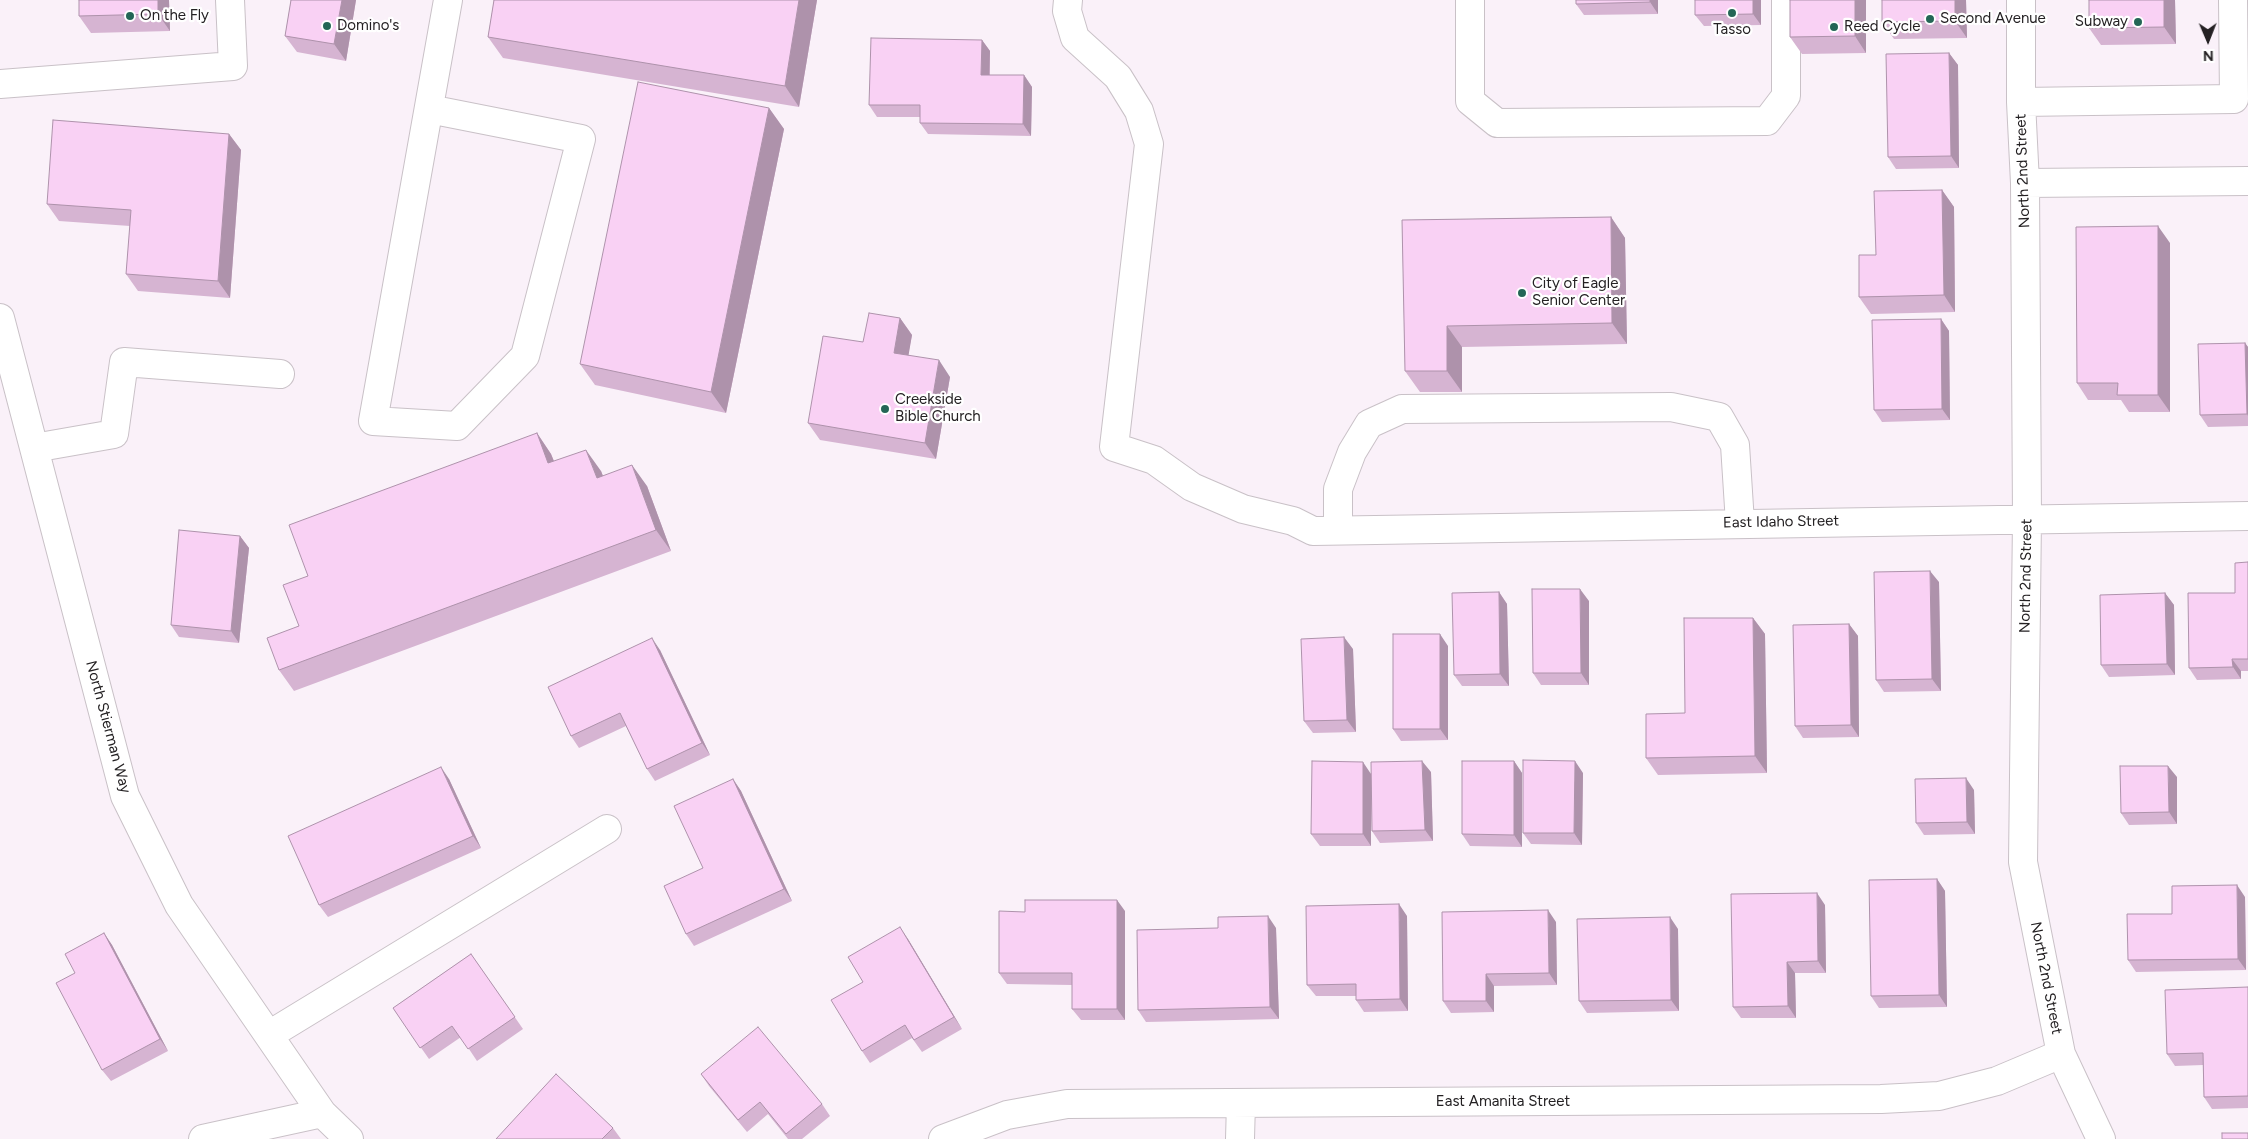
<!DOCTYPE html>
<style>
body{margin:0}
#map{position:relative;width:2248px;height:1139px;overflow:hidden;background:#faf1f9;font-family:Figtree,sans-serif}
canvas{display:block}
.north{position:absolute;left:2183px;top:15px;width:50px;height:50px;-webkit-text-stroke:4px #fff;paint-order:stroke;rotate:179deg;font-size:14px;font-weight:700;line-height:20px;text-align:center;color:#242123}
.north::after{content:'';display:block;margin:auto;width:18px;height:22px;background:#242123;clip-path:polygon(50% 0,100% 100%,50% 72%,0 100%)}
</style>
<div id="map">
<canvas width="2248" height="1139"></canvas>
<div class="north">N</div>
</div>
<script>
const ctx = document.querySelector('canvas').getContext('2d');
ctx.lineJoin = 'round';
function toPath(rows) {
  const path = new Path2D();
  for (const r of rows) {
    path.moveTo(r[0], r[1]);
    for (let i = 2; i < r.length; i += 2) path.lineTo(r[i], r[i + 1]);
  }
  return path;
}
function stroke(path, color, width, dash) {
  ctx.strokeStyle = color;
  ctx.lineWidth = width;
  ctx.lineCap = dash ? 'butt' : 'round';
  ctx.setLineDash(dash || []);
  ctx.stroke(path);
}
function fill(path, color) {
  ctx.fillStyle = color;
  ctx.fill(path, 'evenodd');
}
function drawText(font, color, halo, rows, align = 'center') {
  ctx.font = font + ' Figtree,sans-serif';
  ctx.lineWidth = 4.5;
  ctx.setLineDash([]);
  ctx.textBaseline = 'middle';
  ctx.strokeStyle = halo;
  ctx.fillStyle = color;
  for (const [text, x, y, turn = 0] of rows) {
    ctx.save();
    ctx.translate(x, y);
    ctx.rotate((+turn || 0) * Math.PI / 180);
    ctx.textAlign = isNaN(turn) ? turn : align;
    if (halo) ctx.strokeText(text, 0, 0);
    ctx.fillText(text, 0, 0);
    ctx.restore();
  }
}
const minor = toPath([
 [1068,0,1067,11,1075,38,1118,77,1139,111,1149,144,1114,447,1154,460,1192,487,1243,509,1293,521,1313,531,2248,516],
 [1470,0,1470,101,1497,123,1767,121,1786,96,1786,0],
 [2021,0,2021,102,2025,183,2027,518,2023,862,2061,1054,2101,1139],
 [0,84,233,66,230,0],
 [2021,102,2234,99,2233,0],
 [429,109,581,139,525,356,457,426,373,421,448,0],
 [2025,183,2248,181],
 [0,318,125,796,179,905,322,1113,349,1139],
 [34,448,114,434,124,362,280,374],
 [1338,530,1338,489,1352,452,1369,424,1402,409,1671,407,1719,417,1735,445,1740,523],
 [269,1035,607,829],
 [203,1139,322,1113],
 [943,1139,1007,1115,1067,1104,1881,1099,1939,1096,1997,1081,2061,1054],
 [1240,1139,1241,1103]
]);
stroke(minor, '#c9c1c7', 30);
stroke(minor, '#fff', 28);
fill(toPath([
 [79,0,169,0,170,31,91,33,79,16],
 [291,0,356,0,346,61,297,52,285,36],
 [494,0,817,0,799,107,503,58,488,37],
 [1658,0,1658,14,1584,15,1576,4],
 [1695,0,1761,0,1761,25,1704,26,1695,15],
 [1866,0,1866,53,1802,54,1790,37],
 [1882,0,1966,0,1967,38,1894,39,1882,22],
 [2175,0,2176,44,2101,45,2089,28],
 [982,40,990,51,990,75,1024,75,1032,87,1031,136,928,134,920,123,920,117,877,117,869,105],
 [1949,53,1958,65,1959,168,1896,169,1888,157],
 [769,108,784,129,726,413,595,385,580,364],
 [229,134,241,150,230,298,138,291,126,274,130,226,59,221,47,204],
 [1942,190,1954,207,1955,312,1871,314,1859,297,1876,255],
 [1611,217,1625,238,1627,344,1462,347,1462,392,1420,392,1405,371,1402,220],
 [2170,243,2170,412,2129,412,2121,400,2088,400,2077,383],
 [900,318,912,335,908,355,950,377,936,459,820,440,808,423,863,342],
 [1941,319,1949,331,1950,420,1882,422,1874,410],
 [2245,343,2248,347,2248,426,2208,427,2200,415],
 [537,433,551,454,554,461,601,471,603,476,647,486,671,551,294,691,279,670,299,626,308,576],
 [240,536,249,548,239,643,179,637,171,625],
 [2248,562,2248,671,2241,671,2241,679,2197,680,2189,668,2235,593],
 [1939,582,1941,691,1884,692,1876,680],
 [1499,592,1507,604,1509,686,1462,686,1454,675],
 [2165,593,2174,605,2175,675,2109,677,2101,665],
 [1589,601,1589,685,1541,685,1533,673],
 [1753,618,1765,634,1767,773,1658,775,1646,758,1685,713],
 [1849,624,1858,636,1859,737,1803,738,1795,726],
 [1448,646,1448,740,1401,741,1393,729],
 [1353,649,1356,732,1313,733,1304,721],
 [660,650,710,755,655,781,647,769,626,726,579,748,571,736],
 [1514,761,1522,773,1522,847,1470,846,1462,834],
 [1431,772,1433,841,1380,843,1372,831,1371,789,1371,846,1320,846,1311,834,1371,773],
 [1583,773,1582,845,1531,844,1523,833],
 [2177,777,2177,824,2129,825,2121,813],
 [449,779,481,848,328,917,319,905],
 [733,779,741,791,792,901,694,946,686,934,703,868],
 [1974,790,1975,834,1924,835,1916,823],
 [1937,879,1945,891,1947,1007,1879,1008,1871,996],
 [2245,897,2246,970,2136,972,2128,960,2172,914],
 [1825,905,1826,973,1795,973,1796,1018,1741,1018,1733,1007],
 [1125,911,1125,1020,1081,1020,1072,1009,1072,985,1007,984,999,973],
 [1407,916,1408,1011,1364,1012,1356,1000,1356,996,1316,996,1307,985],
 [1556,922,1557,985,1494,986,1494,1012,1451,1013,1443,1001],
 [1276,928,1279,1019,1146,1022,1138,1010],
 [1678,929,1679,1011,1587,1013,1579,1001],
 [104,933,112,945,168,1051,111,1081,102,1070,75,973],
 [908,939,962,1029,922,1052,912,1038,870,1063,862,1051,863,982],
 [471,954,523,1029,477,1061,461,1037,429,1059,393,1008],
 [2248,987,2248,1108,2212,1109,2204,1097,2203,1065,2175,1066,2167,1054],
 [701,1074,822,1104,830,1116,802,1139,788,1139,768,1114,747,1132,709,1086],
 [613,1128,621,1139,496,1139]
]), '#d6b4d2');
fill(toPath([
 [158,0,169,0,170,31,158,14],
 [342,0,356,0,346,61,334,44],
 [799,0,817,0,799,107,785,86],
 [1650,0,1658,0,1658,14,1650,2],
 [1753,0,1761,0,1761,25,1753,14],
 [1855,0,1866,0,1866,53,1855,36],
 [1955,0,1966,0,1967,38,1955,21],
 [2164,0,2175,0,2176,44,2164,27],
 [982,40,990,51,989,86,981,75],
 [1949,53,1958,65,1959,168,1951,156],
 [1024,75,1032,87,1031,136,1023,124],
 [769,108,784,129,726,413,711,392],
 [229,134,241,150,230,298,218,281],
 [1942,190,1954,207,1955,312,1944,295],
 [1611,217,1625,238,1627,344,1612,323],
 [2158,226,2170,243,2170,412,2158,395],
 [900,318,912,335,906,370,894,353],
 [1941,319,1949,331,1950,420,1942,409],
 [1447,326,1462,347,1462,392,1447,371],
 [2245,343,2248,347,2248,416,2247,414],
 [939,360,950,377,936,459,925,443],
 [537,433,551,454,563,484,548,463],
 [586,450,601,471,612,499,597,478],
 [632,465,647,486,671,551,656,530],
 [240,536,249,548,239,643,231,631],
 [1930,571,1939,582,1941,691,1932,679],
 [1580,589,1589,601,1589,685,1581,673],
 [1499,592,1507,604,1509,686,1500,674],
 [2165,593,2174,605,2175,675,2167,664],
 [1753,618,1765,634,1767,773,1755,756],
 [1849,624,1858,636,1859,737,1851,725],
 [1440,634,1448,646,1448,740,1440,729],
 [1344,637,1353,649,1356,732,1347,720],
 [652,638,660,650,710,755,702,743],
 [2232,659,2241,671,2241,679,2233,667],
 [1422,761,1431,772,1433,841,1425,830],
 [1514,761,1522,773,1522,847,1514,835],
 [1575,761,1583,773,1582,845,1574,833],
 [1363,762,1371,774,1371,846,1363,834],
 [2168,766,2177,777,2177,824,2169,812],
 [441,767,449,779,481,848,473,836],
 [1966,778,1974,790,1975,834,1967,822],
 [733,779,741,791,792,901,784,889],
 [1937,879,1945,891,1947,1007,1939,995],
 [2237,885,2245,897,2246,970,2238,959],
 [1817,893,1825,905,1826,973,1818,961],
 [1117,900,1125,911,1125,1020,1117,1009],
 [1399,904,1407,916,1408,1011,1400,999],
 [1548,910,1556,922,1557,985,1549,973],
 [1268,916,1276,928,1279,1019,1270,1007],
 [1670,917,1678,929,1679,1011,1671,1000],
 [900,927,908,939,962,1029,954,1017],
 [104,933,112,945,168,1051,160,1039],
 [1787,962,1795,973,1796,1018,1788,1006],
 [1486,974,1494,986,1494,1012,1486,1001]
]), '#ae92ab');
const building = toPath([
 [79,0,158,0,158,14,79,16,79,0],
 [291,0,342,0,334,44,285,36,291,0],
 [494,0,799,0,785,86,488,37,494,0],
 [1576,0,1650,0,1650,2,1576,4,1576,0],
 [1695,0,1753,0,1753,14,1695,15,1695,0],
 [1790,0,1855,0,1855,36,1790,37,1790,0],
 [1882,0,1955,0,1955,21,1882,22,1882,0],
 [2089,0,2164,0,2164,27,2089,28,2089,0],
 [871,38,982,40,981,75,1024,75,1023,124,920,123,920,105,869,105,871,38],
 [1949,53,1951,156,1888,157,1886,54,1949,53],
 [638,82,769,108,711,392,580,364,638,82],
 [53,120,229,134,218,281,126,274,131,210,47,204,53,120],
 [1942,190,1944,295,1859,297,1859,255,1876,255,1874,191,1942,190],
 [1611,217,1612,323,1447,326,1447,371,1405,371,1402,220,1611,217],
 [2158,226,2158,395,2117,395,2118,383,2077,383,2076,227,2158,226],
 [869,313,900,318,894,353,939,360,925,443,808,423,823,336,863,342,869,313],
 [1941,319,1942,409,1874,410,1872,320,1941,319],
 [2245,343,2247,414,2200,415,2198,344,2245,343],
 [537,433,548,463,586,450,597,478,632,465,656,530,279,670,267,638,299,626,283,585,308,576,289,525,537,433],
 [179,530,240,536,231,631,171,625,179,530],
 [2248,562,2248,659,2232,659,2233,667,2189,668,2188,593,2235,593,2235,563,2248,562],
 [1930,571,1932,679,1876,680,1874,572,1930,571],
 [1532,589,1580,589,1581,673,1533,673,1532,589],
 [1499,592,1500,674,1454,675,1452,593,1499,592],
 [2165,593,2167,664,2101,665,2100,595,2165,593],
 [1684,618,1753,618,1755,756,1646,758,1646,714,1685,713,1684,618],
 [1849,624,1851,725,1795,726,1793,625,1849,624],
 [1393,634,1440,634,1440,729,1393,729,1393,634],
 [1344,637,1347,720,1304,721,1301,639,1344,637],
 [652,638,702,743,647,769,620,713,571,736,548,687,652,638],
 [1523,760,1575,761,1574,833,1523,833,1523,760],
 [1312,761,1363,762,1363,834,1311,834,1312,761],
 [1422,761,1425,830,1372,831,1371,762,1422,761],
 [1462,761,1514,761,1514,835,1462,834,1462,761],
 [2120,766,2168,766,2169,812,2121,813,2120,766],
 [441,767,473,836,319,905,288,836,441,767],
 [1966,778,1967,822,1916,823,1915,779,1966,778],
 [733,779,784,889,686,934,664,886,703,868,674,806,733,779],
 [1937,879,1939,995,1871,996,1869,880,1937,879],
 [2237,885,2238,959,2128,960,2127,914,2172,914,2172,886,2237,885],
 [1817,893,1818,961,1787,962,1788,1006,1733,1007,1731,894,1817,893],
 [1025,900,1117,900,1117,1009,1072,1009,1072,973,999,973,999,911,1025,912,1025,900],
 [1399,904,1400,999,1356,1000,1356,984,1307,985,1306,906,1399,904],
 [1548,910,1549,973,1486,974,1486,1001,1443,1001,1442,912,1548,910],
 [1268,916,1270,1007,1138,1010,1137,930,1218,928,1218,917,1268,916],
 [1670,917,1671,1000,1579,1001,1577,919,1670,917],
 [900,927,954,1017,914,1040,905,1025,862,1051,831,1000,863,982,848,957,900,927],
 [104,933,160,1039,102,1070,56,983,75,973,65,954,104,933],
 [471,954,515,1017,468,1049,452,1026,420,1048,393,1008,471,954],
 [2248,987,2248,1096,2204,1097,2203,1053,2167,1054,2165,990,2248,987],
 [758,1027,822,1104,786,1134,760,1102,738,1120,701,1074,758,1027],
 [556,1074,613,1128,602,1139,496,1139,556,1074],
 [2222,1133,2248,1133,2248,1139,2222,1139,2222,1133]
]);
fill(building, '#f9d1f4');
stroke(building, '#ae92ab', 1);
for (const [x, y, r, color] of [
 [1732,13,5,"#246656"],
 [130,16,5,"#246656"],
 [1930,19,5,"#246656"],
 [2138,22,5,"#246656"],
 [327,26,5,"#246656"],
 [1834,27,5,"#246656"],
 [1522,293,5,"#246656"],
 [885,409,5,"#246656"]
]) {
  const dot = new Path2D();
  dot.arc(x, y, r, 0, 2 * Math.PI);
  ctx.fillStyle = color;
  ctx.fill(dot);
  stroke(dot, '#fff', 2);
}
drawText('15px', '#242123', '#fff', [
 ["On the Fly",140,16],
 ["Second Avenue",1940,19],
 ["Subway",2128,22,"right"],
 ["Domino's",337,26],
 ["Reed Cycle",1844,27],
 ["Tasso",1732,30,"center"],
 ["City of Eagle",1532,284],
 ["Senior Center",1532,301],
 ["Creekside",895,400],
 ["Bible Church",895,417]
], 'left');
drawText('15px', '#242123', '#fff', [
 ["North 2nd Street",2023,171,-92],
 ["East Idaho Street",1781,522,-1],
 ["North 2nd Street",2026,576,-89],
 ["North Stierman Way",108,727,75],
 ["North 2nd Street",2046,978,79],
 ["East Amanita Street",1503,1102]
]);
</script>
